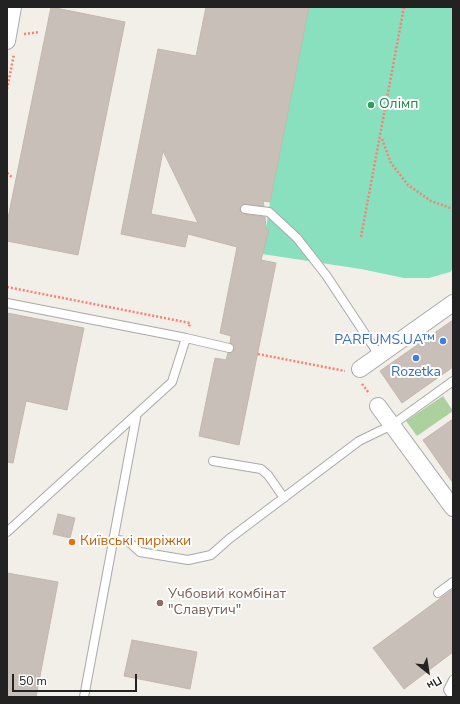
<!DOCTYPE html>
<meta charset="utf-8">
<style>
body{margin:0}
#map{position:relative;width:460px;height:704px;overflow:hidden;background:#f2efe9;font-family:"Nunito Sans",sans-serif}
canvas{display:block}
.frame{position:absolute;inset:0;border:8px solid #222;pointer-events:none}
.north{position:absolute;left:408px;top:652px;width:40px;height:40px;-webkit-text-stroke:3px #fff;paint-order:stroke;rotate:150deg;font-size:11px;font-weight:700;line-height:16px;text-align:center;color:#222}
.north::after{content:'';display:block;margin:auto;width:14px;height:18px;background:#222;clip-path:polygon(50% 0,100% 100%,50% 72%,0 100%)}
.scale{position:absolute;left:12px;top:674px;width:125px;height:18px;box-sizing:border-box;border:2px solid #222;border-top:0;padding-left:5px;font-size:12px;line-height:14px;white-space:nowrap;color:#222;-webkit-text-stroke:3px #fff;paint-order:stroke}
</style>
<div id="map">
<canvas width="460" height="704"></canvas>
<div class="frame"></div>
<div class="north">Пн</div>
<div class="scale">50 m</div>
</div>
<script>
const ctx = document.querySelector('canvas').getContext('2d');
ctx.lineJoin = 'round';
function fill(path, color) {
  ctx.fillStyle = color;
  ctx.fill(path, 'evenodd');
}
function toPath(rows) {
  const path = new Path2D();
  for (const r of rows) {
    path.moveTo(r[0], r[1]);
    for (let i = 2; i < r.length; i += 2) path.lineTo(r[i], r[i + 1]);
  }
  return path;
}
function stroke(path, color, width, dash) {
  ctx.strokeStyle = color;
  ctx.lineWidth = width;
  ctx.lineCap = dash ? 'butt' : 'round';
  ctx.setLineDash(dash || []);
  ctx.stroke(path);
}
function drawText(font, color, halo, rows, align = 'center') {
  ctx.font = font + ' "Nunito Sans",sans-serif';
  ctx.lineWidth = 4;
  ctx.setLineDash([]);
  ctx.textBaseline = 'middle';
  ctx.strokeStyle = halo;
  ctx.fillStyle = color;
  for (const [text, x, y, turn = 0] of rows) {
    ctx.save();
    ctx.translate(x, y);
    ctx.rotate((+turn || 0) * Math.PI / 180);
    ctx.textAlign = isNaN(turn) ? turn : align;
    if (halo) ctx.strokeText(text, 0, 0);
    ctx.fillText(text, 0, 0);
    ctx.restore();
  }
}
fill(toPath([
 [443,396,453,411,417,436,406,421]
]), '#add19e');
fill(toPath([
 [309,7,453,7,453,269,450,272,429,278,404,278,361,269,262,254,270,202]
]), '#88e0be');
const building = toPath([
 [51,7,125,22,78,255,7,241,7,223,51,7],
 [206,7,309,7,270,202,263,201,264,206,243,204,240,208,240,211,244,214,265,217,266,229,269,230,261,260,276,263,239,445,199,436,215,358,226,360,228,353,233,352,234,349,233,344,230,343,231,336,220,333,237,247,188,234,185,247,121,234,158,49,196,56,206,7],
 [163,151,198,223,151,214,163,151],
 [7,313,84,328,67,410,26,401,13,463,7,462,7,313],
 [453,320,453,367,402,403,380,371,453,320],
 [453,419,453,483,423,440,453,419],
 [58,514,75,518,70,538,53,534,58,514],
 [7,573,58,582,36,697,7,697,7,573],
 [453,589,453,652,404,689,373,648,453,589],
 [132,640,197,652,190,689,124,676,132,640]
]);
fill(building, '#c7bfb8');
stroke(building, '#c4b6ab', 1);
const service = toPath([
 [245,209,269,212,297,238,326,275,379,355],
 [7,303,186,338,229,348],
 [213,461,261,469,268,475,284,498],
 [7,532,172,382,186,338],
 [113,539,129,542,140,552,188,560,211,555,229,539,359,441,392,425,453,381],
 [438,593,453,582],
 [84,697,136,418],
 [453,697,448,690,453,680]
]);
const minor = toPath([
 [7,41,13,7],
 [360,369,453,303],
 [378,406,453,508]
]);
stroke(service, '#a9a9a9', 10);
stroke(minor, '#a9a9a9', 18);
stroke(toPath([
 [24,34,39,32],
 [7,89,14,54],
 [382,139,391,163,408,185,431,201,453,209],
 [7,173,13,178],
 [361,237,404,7],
 [7,287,190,323,189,327],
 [258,354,345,371],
 [362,384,369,393]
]), '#fa8072', 2.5, [2, 2]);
stroke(service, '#fff', 8);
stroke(minor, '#fff', 16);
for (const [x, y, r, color] of [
 [371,105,4,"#2e9e5b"],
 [443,341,4,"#3f7fe0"],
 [416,358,4,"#3f7fe0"],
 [72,542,4,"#e8710a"],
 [160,603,4,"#8d6e63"]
]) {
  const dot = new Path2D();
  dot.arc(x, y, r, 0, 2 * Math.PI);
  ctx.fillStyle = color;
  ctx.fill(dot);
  stroke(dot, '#fff', 1.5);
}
drawText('14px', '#27864d', '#fff', [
 ["Олімп",379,105]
], 'left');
drawText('14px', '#366cbe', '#fff', [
 ["PARFUMS.UA™",435,341],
 ["Rozetka",416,373,"center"]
], 'right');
drawText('14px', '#c56008', '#fff', [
 ["Київські пиріжки",80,542]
], 'left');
drawText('14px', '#785e54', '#fff', [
 ["Учбовий комбінат",168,595],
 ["\"Славутич\"",168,611]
], 'left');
</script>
